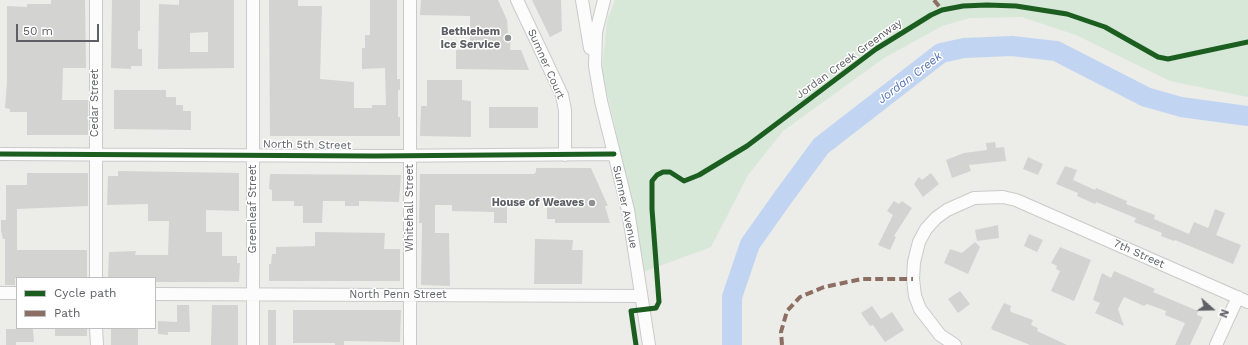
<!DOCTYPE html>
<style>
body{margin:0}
#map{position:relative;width:1248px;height:345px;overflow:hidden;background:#ecece8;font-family:"Work Sans",sans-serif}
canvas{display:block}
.legend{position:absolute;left:16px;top:277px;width:140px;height:52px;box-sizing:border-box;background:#fff;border:1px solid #bfbfc1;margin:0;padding:5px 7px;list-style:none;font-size:12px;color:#5e6065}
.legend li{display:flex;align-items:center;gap:8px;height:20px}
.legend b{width:20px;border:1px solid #bfbfc1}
.north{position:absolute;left:1192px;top:289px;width:40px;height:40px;-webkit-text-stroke:3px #fff;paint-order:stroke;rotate:110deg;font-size:11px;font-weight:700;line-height:16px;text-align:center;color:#5e6065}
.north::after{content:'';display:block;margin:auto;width:14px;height:18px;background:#5e6065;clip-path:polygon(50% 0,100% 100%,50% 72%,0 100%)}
.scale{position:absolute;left:16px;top:24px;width:83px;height:18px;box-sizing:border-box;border:2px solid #5e6065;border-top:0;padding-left:5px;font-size:12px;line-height:14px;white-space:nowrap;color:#5e6065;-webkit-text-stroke:3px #fff;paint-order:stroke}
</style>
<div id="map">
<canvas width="1248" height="345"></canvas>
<ul class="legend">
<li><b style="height:5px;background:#1b5e20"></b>Cycle path</li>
<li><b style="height:5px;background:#8d6e63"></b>Path</li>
</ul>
<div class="north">N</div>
<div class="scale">50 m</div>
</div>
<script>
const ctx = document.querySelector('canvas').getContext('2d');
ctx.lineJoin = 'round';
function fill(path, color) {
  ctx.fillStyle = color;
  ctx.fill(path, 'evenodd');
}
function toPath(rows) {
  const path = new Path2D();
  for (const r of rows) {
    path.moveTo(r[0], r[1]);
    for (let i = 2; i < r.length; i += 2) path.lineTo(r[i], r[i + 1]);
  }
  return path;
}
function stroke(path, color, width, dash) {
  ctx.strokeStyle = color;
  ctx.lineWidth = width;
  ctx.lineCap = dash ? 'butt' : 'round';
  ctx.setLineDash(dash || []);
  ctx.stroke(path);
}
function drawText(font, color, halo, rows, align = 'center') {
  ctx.font = font + ' "Work Sans",sans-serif';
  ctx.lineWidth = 3;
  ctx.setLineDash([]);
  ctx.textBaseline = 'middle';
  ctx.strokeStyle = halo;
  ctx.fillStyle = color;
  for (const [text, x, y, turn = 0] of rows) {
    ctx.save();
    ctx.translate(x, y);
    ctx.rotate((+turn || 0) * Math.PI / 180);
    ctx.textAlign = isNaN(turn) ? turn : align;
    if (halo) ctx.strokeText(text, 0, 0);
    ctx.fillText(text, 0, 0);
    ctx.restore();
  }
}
fill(toPath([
 [615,0,1248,0,1248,97,1170,81,1076,35,1022,17,970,18,942,26,884,58,783,131,748,175,711,247,643,272,614,122,602,72,607,21]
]), '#d7e7d8');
stroke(toPath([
 [732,345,732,297,750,244,784,196,821,146,941,53,964,48,1012,46,1056,51,1146,97,1181,107,1248,116]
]), '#c1d5f2', 20);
fill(toPath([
 [51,0,85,0,86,68,63,68,62,100,88,100,88,135,27,135,27,112,10,112,10,109,5,108,7,81,7,6,27,7,27,4,51,4],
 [112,0,140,0,140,31,138,31,138,49,142,49,142,66,131,66,131,69,111,68],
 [179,0,234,0,234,68,158,69,159,4,179,5],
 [208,32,208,52,190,52,190,33],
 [269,0,298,0,298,6,322,6,320,79,354,82,354,108,372,108,372,105,386,105,385,68,362,69,362,48,365,48,365,35,370,35,370,0,397,0,397,79,400,79,400,90,398,90,398,117,400,117,400,136,270,136],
 [421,0,498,0,507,20,508,33,511,33,510,50,521,50,529,70,456,69,456,50,470,49,470,16,420,15],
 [532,0,561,0,562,31,550,37],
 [427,80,462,80,462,100,471,101,471,137,420,136,421,106,427,106],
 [114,90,166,90,166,97,176,97,176,105,183,105,183,111,191,111,191,130,114,129],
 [489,107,538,107,538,128,489,128],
 [995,142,996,148,1004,147,1006,161,969,165,971,171,952,178,946,160,964,153,987,150,986,143],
 [1028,157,1043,164,1038,175,1023,169],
 [1065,166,1077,170,1073,180,1095,190,1096,188,1127,201,1126,204,1155,215,1154,219,1189,234,1194,222,1208,228,1215,209,1225,213,1216,235,1241,245,1233,264,1175,240,1174,241,1161,236,1162,233,1134,222,1136,218,1096,202,1095,204,1077,196,1078,193,1056,184],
 [536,168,591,168,608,206,605,206,610,223,555,223,555,219,547,219,547,200,519,200,519,204,507,205,507,223,494,223,494,212,452,211,452,205,435,205,435,233,449,233,450,286,421,285,422,223,419,223,420,174,534,174,536,172],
 [118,171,239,173,239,211,206,210,206,232,222,232,222,256,237,256,237,263,240,263,239,282,155,282,155,278,108,278,109,252,136,251,135,255,168,255,169,221,148,221,148,204,107,205,108,176,118,176],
 [27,173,88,173,88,206,17,209,17,250,87,250,87,278,15,278,15,285,5,285,5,239,3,239,1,230,1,220,6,220,6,185,27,185],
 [931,173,939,184,923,197,914,184,919,177,922,180],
 [270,174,401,175,399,202,359,201,359,206,345,206,345,201,323,201,322,223,303,223,303,206,294,206,294,201,272,201,272,190,269,189],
 [894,201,899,204,902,201,912,208,894,236,896,237,890,250,878,245,893,215,887,211],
 [998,225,999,238,977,241,975,230],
 [315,232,385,233,384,249,400,249,400,281,269,281,269,264,271,264,272,254,276,254,276,247,315,246],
 [1029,234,1043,240,1037,252,1024,246],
 [535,239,573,240,572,250,583,250,582,284,534,284],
 [975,242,980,247,968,274,944,263,950,249,962,253],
 [1060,247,1091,260,1074,301,1051,291,1060,271,1056,269,1057,266,1051,263],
 [1114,271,1155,289,1153,292,1198,311,1197,315,1203,317,1190,345,1175,345,1185,323,1165,315,1166,311,1147,304,1144,306,1124,297,1118,309,1124,326,1095,313,1100,303,1093,300,1102,273,1111,278],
 [960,291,970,304,958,313,948,299],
 [1004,303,1011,306,1010,310,1011,312,1033,320,1031,325,1038,328,1037,331,1067,345,1030,345,993,330,991,328],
 [177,305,189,305,190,332,168,332,168,335,158,334,158,321,177,322],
 [212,305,238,305,238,345,211,345],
 [872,306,881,319,892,312,904,330,885,342,873,325,870,326,861,313],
 [268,310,276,310,276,345,268,345],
 [293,310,401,310,400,342,344,341,344,345,335,345,335,343,293,343],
 [55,328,87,328,87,336,55,336],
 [111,328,138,328,138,345,111,345],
 [6,329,33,329,34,342,16,342,16,345,6,345]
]), '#d3d3d1');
const minor = toPath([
 [96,0,96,278],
 [253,0,253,345],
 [517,0,562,95,565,110,565,155],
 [582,0,590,48],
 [604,0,596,32,595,66,601,101,628,210,649,345],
 [0,154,375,156,614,154],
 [0,293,17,293],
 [155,294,641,296],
 [96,328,97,345],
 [410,345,410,0],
 [955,345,940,335,920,309,915,296,913,279,914,262,919,242,926,229,936,218,947,210,974,198,1003,197,1016,200,1248,302],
 [1216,345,1238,297]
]);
stroke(minor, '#c9caca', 14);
stroke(minor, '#fcfcfc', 12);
stroke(toPath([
 [934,0,942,10],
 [782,345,781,332,787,311,800,297,824,287,862,279,913,279]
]), '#8d6e63', 4, [8, 4]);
stroke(toPath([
 [0,154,375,156,614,154],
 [636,345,631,311,656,308,659,302,652,209,652,181,657,175,663,172,670,172,684,181,699,175,747,146,876,49,931,15,942,10,963,6,987,5,1016,6,1067,14,1105,27,1158,57,1168,59,1248,42]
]), '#1b5e20', 5);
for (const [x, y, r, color] of [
 [508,38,4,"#909193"],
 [592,203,4,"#909193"]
]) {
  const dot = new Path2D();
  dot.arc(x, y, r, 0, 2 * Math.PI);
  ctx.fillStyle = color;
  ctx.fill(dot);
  stroke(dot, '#fff', 1.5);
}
drawText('bold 11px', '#5e6065', '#fff', [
 ["Bethlehem",500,32],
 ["Ice Service",500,45],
 ["House of Weaves",584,203]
], 'right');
drawText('11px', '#5e6065', '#fff', [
 ["Jordan Creek Greenway",849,59,-36],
 ["Sumner Court",546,64,66],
 ["Cedar Street",95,103,-90],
 ["North 5th Street",307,145,1],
 ["Sumner Avenue",625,207,78],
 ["Whitehall Street",410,208,-90],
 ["Greenleaf Street",253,209,-90],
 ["7th Street",1139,254,24],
 ["North Penn Street",398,295]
]);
drawText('italic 12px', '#5273b8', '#fff', [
 ["Jordan Creek",910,78,-37]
]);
</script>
